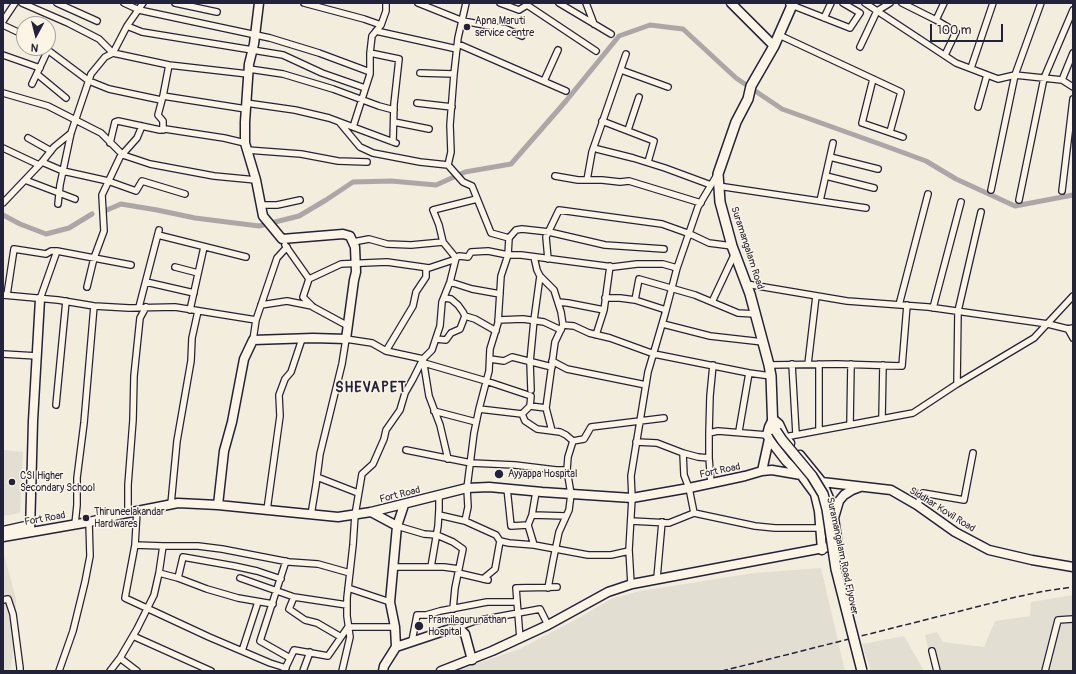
<!DOCTYPE html>
<style>
body{margin:0}
#map{position:relative;width:1076px;height:674px;overflow:hidden;background:#f3edde;font-family:Pangolin,sans-serif}
canvas{display:block}
.frame{position:absolute;inset:0;border:4px solid #22223b;pointer-events:none}
.north{position:absolute;left:16px;top:16px;width:40px;height:40px;box-sizing:border-box;background:#fcf5e5;border:1px solid #a5a1a1;border-radius:50%;rotate:187deg;font-size:11px;font-weight:700;line-height:16px;text-align:center;color:#22223b}
.north::after{content:'';display:block;margin:auto;width:14px;height:18px;background:#22223b;clip-path:polygon(50% 0,100% 100%,50% 72%,0 100%)}
.scale{position:absolute;left:930px;top:24px;width:73px;height:18px;box-sizing:border-box;border:2px solid #22223b;border-top:0;padding-left:5px;font-size:12px;line-height:14px;white-space:nowrap;color:#22223b;-webkit-text-stroke:3px #fcf5e5;paint-order:stroke}
</style>
<div id="map">
<canvas width="1076" height="674"></canvas>
<div class="frame"></div>
<div class="north">N</div>
<div class="scale">100 m</div>
</div>
<script>
const ctx = document.querySelector('canvas').getContext('2d');
ctx.lineJoin = 'round';
function fill(path, color) {
  ctx.fillStyle = color;
  ctx.fill(path, 'evenodd');
}
function toPath(rows) {
  const path = new Path2D();
  for (const r of rows) {
    path.moveTo(r[0], r[1]);
    for (let i = 2; i < r.length; i += 2) path.lineTo(r[i], r[i + 1]);
  }
  return path;
}
function stroke(path, color, width, dash) {
  ctx.strokeStyle = color;
  ctx.lineWidth = width;
  ctx.lineCap = dash ? 'butt' : 'round';
  ctx.setLineDash(dash || []);
  ctx.stroke(path);
}
function drawText(font, color, halo, rows, align = 'center') {
  ctx.font = font + ' Pangolin,sans-serif';
  ctx.lineWidth = 3;
  ctx.setLineDash([]);
  ctx.textBaseline = 'middle';
  ctx.strokeStyle = halo;
  ctx.fillStyle = color;
  for (const [text, x, y, turn = 0] of rows) {
    ctx.save();
    ctx.translate(x, y);
    ctx.rotate((+turn || 0) * Math.PI / 180);
    ctx.textAlign = isNaN(turn) ? turn : align;
    if (halo) ctx.strokeText(text, 0, 0);
    ctx.fillText(text, 0, 0);
    ctx.restore();
  }
}
fill(toPath([
 [3,450,23,452,20,513,3,516],
 [3,551,16,599,15,641,10,671,3,671],
 [821,568,845,671,455,671,520,649,582,616,611,599,640,591,754,573],
 [1073,595,1073,671,933,671,925,635,937,632,943,642,984,647,995,621,1030,616,1031,602],
 [904,636,924,671,871,671,862,644]
]), '#e3ded2');
stroke(toPath([
 [107,210,121,204,157,210,195,218,259,226,299,216,326,200,353,182,391,181,436,185,465,172,511,164,566,101,619,36,650,25,683,29,736,78,782,109,888,147,926,161,956,179,1015,206,1073,195],
 [3,215,20,224,46,234,69,228,92,214]
]), '#aca7a6', 5);
const street = toPath([
 [22,3,68,23,99,39,113,53,169,65,248,74],
 [57,3,97,21],
 [124,3,139,10,270,38,319,53,370,72],
 [175,3,217,12],
 [304,3,364,19,381,25,386,11,386,3],
 [418,3,463,21,506,29,522,36],
 [500,3,519,10,527,5,596,51],
 [559,3,611,34],
 [586,3,594,24],
 [865,3,956,63,998,79,1015,75,1041,3],
 [902,3,936,20,956,32,945,55],
 [789,4,850,28,860,13,843,3],
 [824,18,831,3],
 [936,20,944,3],
 [3,21,15,3],
 [3,25,24,35],
 [127,26,142,32,283,55,322,73,365,88],
 [376,31,457,49],
 [779,35,901,92,890,132],
 [458,44,566,91],
 [860,47,877,11,890,3],
 [45,48,89,81,109,89,161,100],
 [370,53,399,59,394,104,393,142],
 [3,55,40,68],
 [971,68,993,3],
 [249,69,283,74,333,89,379,106,394,110],
 [621,70,668,87],
 [420,73,454,74],
 [37,74,66,98],
 [873,79,862,123,903,137],
 [1062,80,1073,87],
 [544,81,558,50],
 [32,84,48,50],
 [3,93,48,106,101,133,123,155,150,164,214,176,256,180],
 [163,96,169,65],
 [246,103,295,110,329,118,353,127,370,74,370,53,372,36,381,25],
 [417,103,452,107],
 [978,107,987,75],
 [602,121,654,141,648,162],
 [394,122,429,129],
 [340,123,360,147,373,153,420,162,448,165],
 [353,127,396,143],
 [163,130,163,121,158,115,163,96,246,109],
 [628,130,639,97],
 [28,138,51,151],
 [110,143,115,122,118,121,160,130,165,129,224,138,245,143],
 [3,148,39,165],
 [597,149,633,158,665,168,711,185],
 [247,150,301,154,338,161,367,162],
 [830,157,878,169],
 [42,162,63,171,108,181,136,191,142,181,185,194],
 [555,176,578,180,602,180,620,182,629,181,701,203],
 [826,176,874,188],
 [25,180,75,199],
 [587,180,592,152,626,54],
 [718,186,866,208],
 [991,190,1015,75,1062,80,1073,53],
 [1062,191,1073,99],
 [1019,200,1044,78,1073,10],
 [820,201,833,143],
 [3,203,42,162,54,147,71,133],
 [58,204,60,185,71,133,91,74,105,57,113,53,127,26,143,3],
 [261,205,277,205,300,200],
 [158,235,246,257],
 [509,238,516,230,522,229,549,232,605,245,664,249],
 [353,242,369,239,387,244,411,245,443,242],
 [285,245,309,279],
 [534,257,537,270,540,276,554,290,561,312,563,325],
 [548,259,546,237,559,210,662,224,690,234,709,243,732,246],
 [175,267,198,273],
 [146,282,194,293],
 [450,282,472,289,500,294],
 [746,284,847,301,928,307,1048,324,1068,329,1073,328],
 [87,287,94,258,104,231,102,195,120,157,137,138,142,126],
 [3,295,58,300,94,306,129,308,175,307,256,320,253,340],
 [7,295,14,249,46,254,51,251,57,251,131,265],
 [444,298,451,299,458,305,463,312,465,316,475,319,496,331],
 [605,298,620,298,635,300,666,310],
 [40,299,57,251],
 [635,300,639,279,695,295,738,313,755,314],
 [558,302,568,303,604,310,610,266],
 [712,302,735,253],
 [261,305,287,301,312,306],
 [899,305,928,194],
 [139,307,159,230],
 [933,308,961,202],
 [190,310,204,247],
 [256,320,277,258,287,247],
 [498,320,523,319,544,322,561,330],
 [663,324,710,336,763,342],
 [348,326,313,307,303,297,309,279,341,264,387,262,429,268,453,260,459,256,468,257,471,252,488,251,508,255,521,255,613,267,637,264,663,264,677,268],
 [1068,329,1073,338],
 [596,335,604,310],
 [436,339,446,340,451,333,460,329,465,316],
 [3,354,37,356],
 [490,359,504,361,512,357,552,367],
 [552,361,567,369,646,385],
 [424,363,486,381,531,396,530,406],
 [792,364,796,434],
 [808,364,816,296],
 [819,364,819,430],
 [769,365,837,364,902,366,907,305],
 [957,384,958,311,981,212],
 [531,390,530,362,534,320,540,276],
 [56,405,66,301],
 [546,408,552,431],
 [479,409,522,414,530,406,546,408,555,342,563,325,574,326,589,333,610,338,654,354,749,373,771,376],
 [434,411,476,422],
 [522,414,525,421,537,429,560,432,566,435,573,441],
 [882,418,883,365],
 [850,424,851,364],
 [739,431,749,373],
 [709,433,710,396,713,365],
 [785,437,913,413,957,384,1034,338,1073,296],
 [636,442,657,443,683,453,698,457,709,458],
 [406,450,471,463,515,465,556,470,567,470,568,457,573,441,584,439,591,427,664,418],
 [683,453,684,475,689,488,694,513],
 [448,459,440,425,429,396,423,359,432,350,440,326,442,302,450,282,456,258,443,242,439,225,433,210,477,199],
 [317,477,358,493],
 [711,483,709,458,709,433,718,431,767,435],
 [507,488,511,526,528,525],
 [171,504,177,441,191,361,192,338,198,311],
 [917,505,923,493,964,500,973,453],
 [267,510,280,416,279,395,285,379,291,372,302,339],
 [137,511,135,545,163,546,198,546,222,549,289,562,318,564,350,573],
 [128,513,128,485,133,420,134,376,140,318,146,307],
 [311,515,316,485,320,454,342,364,346,339,372,343,386,351],
 [439,515,465,521,496,535,500,541,509,543,534,545,588,555,611,555,629,551],
 [532,515,566,516],
 [465,521,468,507,467,488,474,433,479,409,489,371,490,349,498,323,501,276,508,255,509,238,491,233,472,186,463,182,448,165,451,152,450,125,454,74,458,38,466,3],
 [631,521,669,523,694,513,755,526,775,528,821,528],
 [75,524,77,505,77,478,84,423,94,306],
 [397,526,424,534,437,535,453,542,463,549,455,588,453,609],
 [135,545,125,598,209,637,270,663,286,668],
 [534,545,528,525,532,515,536,492],
 [286,561,260,641,290,658],
 [394,567,444,567,459,569],
 [431,567,438,526,439,509,439,496],
 [159,573,178,578,207,589,238,598,273,604],
 [458,573,488,580],
 [178,578,183,557,234,566,257,571,281,579],
 [240,578,294,597,347,605],
 [657,578,662,522],
 [483,579,495,569,500,541],
 [631,584,629,550,632,498,631,476,648,372,665,314,677,268,698,207,717,175],
 [348,588,390,602],
 [548,588,553,561,559,532,569,510,571,494,567,470],
 [294,597,289,609,305,620,317,623,341,637],
 [3,600,8,599,13,614,20,668,20,671],
 [456,628,475,621,540,609,548,625],
 [133,636,211,671],
 [520,639,516,588,557,587],
 [412,641,417,615,426,615,440,611,487,602,517,602],
 [242,651,258,602],
 [932,651,937,671],
 [120,658,137,671],
 [59,671,73,631,85,582,90,556,89,522],
 [110,671,120,658,137,629,154,595,159,573,163,546],
 [284,671,294,650,328,656,348,627,395,627],
 [303,671,310,652],
 [342,671,350,637,347,616,347,598,353,545,355,515,362,474,373,464,384,439,386,430,400,410,405,393,413,379,423,359,386,351,413,306,416,292,426,277,426,268],
 [1045,671,1058,620,1073,619]
]);
const secondary = toPath([
 [731,3,774,46],
 [790,443,785,437,779,424,773,419,769,427,767,435,769,439,786,461,801,475,815,494,819,511,822,550],
 [800,455,822,482,829,498,832,511],
 [762,471,769,439],
 [822,482,891,490,917,505,955,532,989,550,1032,560,1073,567],
 [218,505,224,451,232,422,244,359,253,340,313,338,346,339,354,280,356,272,355,247,350,236,343,234,282,239,263,216,256,180,245,143,245,122,249,64,254,44,259,3],
 [371,512,397,526],
 [3,531,30,525],
 [30,532,33,421,40,299],
 [3,537,89,522,122,514,178,503,218,505,338,517,371,512,467,488,489,487,542,492,632,498,689,488,745,476,762,471,772,470,801,475],
 [396,647,395,627,390,602,397,526,404,505],
 [383,671,384,666,396,647,450,629,461,630,465,634,472,660],
 [441,671,492,651,548,625,608,592,632,584,834,546,837,544,837,539,834,518,839,501,844,495,852,490,860,487]
]);
const primary = toPath([
 [773,432,771,376,769,365,750,294,732,246,720,202,718,174,736,122,748,99,751,86,774,46,793,3]
]);
stroke(street, '#22223b', 8);
stroke(secondary, '#22223b', 11);
stroke(primary, '#22223b', 12);
stroke(street, '#fcf5e5', 5.5);
stroke(secondary, '#fcf5e5', 8);
stroke(primary, '#fcf5e5', 9);
stroke(toPath([
 [722,671,1016,597,1045,591,1073,587]
]), '#22223b', 1.5, [6, 3]);
const primaryBridge = toPath([
 [776,431,782,440,812,476,823,494,827,509,836,569,862,671]
]);
stroke(primaryBridge, '#22223b', 12, []);
stroke(primaryBridge, '#fcf5e5', 9);
for (const [x, y, r, color] of [
 [467,27,4,"#22223b"],
 [499,474,5,"#22223b"],
 [12,482,4,"#22223b"],
 [86,518,4,"#22223b"],
 [419,626,5,"#22223b"]
]) {
  const dot = new Path2D();
  dot.arc(x, y, r, 0, 2 * Math.PI);
  ctx.fillStyle = color;
  ctx.fill(dot);
  stroke(dot, '#fcf5e5', 1.5);
}
drawText('10px', '#22223b', '#fcf5e5', [
 ["Apna Maruti",475,21],
 ["service centre",475,33],
 ["Ayyappa Hospital",508,474],
 ["CSI Higher",20,476],
 ["Secondary School",20,488],
 ["Thiruneelakandar",94,512],
 ["Hardwares",94,524],
 ["Pramilagurunathan",428,620],
 ["Hospital",428,632]
], 'left');
drawText('10px', '#22223b', '#fcf5e5', [
 ["Suramangalam Road",747,248,72],
 ["Fort Road",720,471,-12],
 ["Fort Road",400,495,-14],
 ["Siddhar Kovil Road",942,510,32],
 ["Fort Road",45,519,-10],
 ["Suramangalam Road Flyover",842,556,78]
]);
ctx.letterSpacing = '1px';
drawText('bold 14px', '#22223b', '#fcf5e5', [
 ["SHEVAPET",371,388]
]);
ctx.letterSpacing = '0px';
</script>
